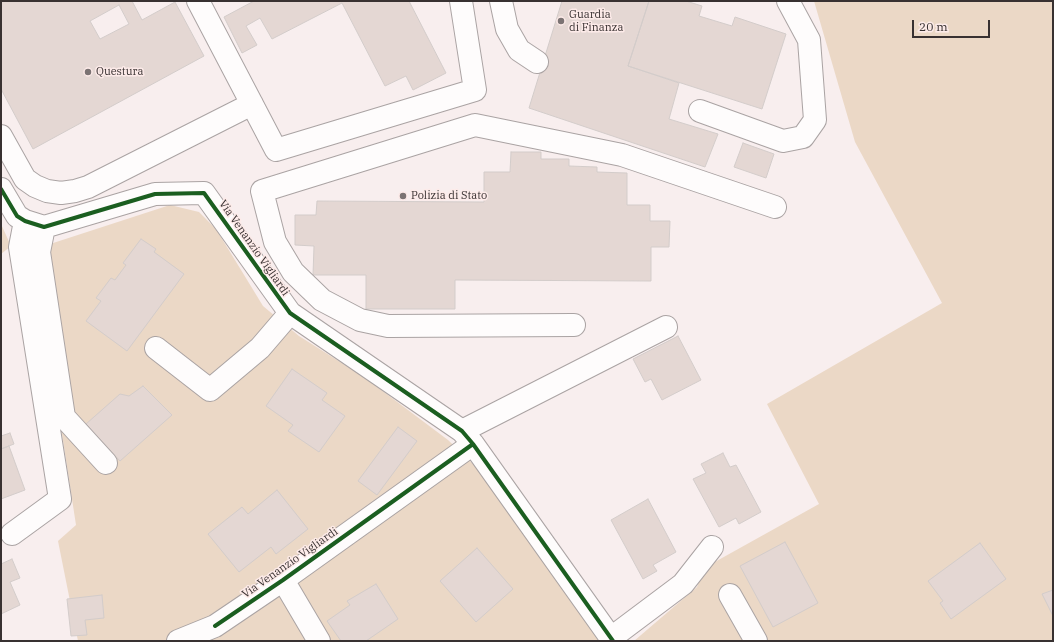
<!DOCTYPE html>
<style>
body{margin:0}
#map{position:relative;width:1054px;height:642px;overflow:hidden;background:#f8eeee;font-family:"IBM Plex Serif",serif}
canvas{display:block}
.frame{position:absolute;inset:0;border:2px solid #383131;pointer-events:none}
.scale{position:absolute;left:912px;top:20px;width:78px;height:18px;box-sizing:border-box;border:2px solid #383131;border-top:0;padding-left:5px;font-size:12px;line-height:14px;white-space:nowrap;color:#383131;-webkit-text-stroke:3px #fdebe9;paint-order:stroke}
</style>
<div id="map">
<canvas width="1054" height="642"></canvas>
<div class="frame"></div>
<div class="scale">20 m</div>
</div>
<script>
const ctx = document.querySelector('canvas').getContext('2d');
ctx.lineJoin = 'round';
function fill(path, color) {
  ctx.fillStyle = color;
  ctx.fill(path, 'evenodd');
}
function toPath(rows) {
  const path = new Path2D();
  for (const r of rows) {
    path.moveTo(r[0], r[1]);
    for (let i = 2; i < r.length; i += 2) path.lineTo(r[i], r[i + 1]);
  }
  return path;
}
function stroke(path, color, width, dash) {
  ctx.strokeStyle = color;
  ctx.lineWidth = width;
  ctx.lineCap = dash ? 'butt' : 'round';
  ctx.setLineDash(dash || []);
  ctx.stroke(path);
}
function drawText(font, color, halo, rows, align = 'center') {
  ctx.font = font + ' "IBM Plex Serif",serif';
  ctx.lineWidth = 3;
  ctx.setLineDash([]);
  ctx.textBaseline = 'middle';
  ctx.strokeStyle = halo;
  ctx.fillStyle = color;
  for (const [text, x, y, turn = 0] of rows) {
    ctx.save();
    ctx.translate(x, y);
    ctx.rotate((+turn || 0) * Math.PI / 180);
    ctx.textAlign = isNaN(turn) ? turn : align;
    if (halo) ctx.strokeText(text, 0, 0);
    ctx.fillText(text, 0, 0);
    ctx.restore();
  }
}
fill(toPath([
 [814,1,1053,1,1053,641,634,641,697,587,704,568,819,504,767,404,942,303,855,142],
 [170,205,199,212,216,229,263,306,299,336,364,377,448,440,474,465,601,641,78,641,58,541,76,525,33,246,47,245],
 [1,224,11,246,1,254]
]), '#ebd8c6');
const building = toPath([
 [1,1,132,1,142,20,175,2,204,56,33,149,1,89,1,1],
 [119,5,129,24,100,39,90,21,119,5],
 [254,1,409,1,446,73,413,90,406,76,385,86,342,3,272,39,260,18,246,26,257,45,242,53,224,17,254,1],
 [562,1,649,1,628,66,679,83,669,119,718,134,705,167,529,108,562,1],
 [649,1,686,1,702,6,699,16,732,26,735,17,786,34,762,109,628,66,649,1],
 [743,143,774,154,766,178,734,167,743,143],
 [511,152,541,152,541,159,569,159,569,166,597,167,597,172,627,173,627,205,650,205,650,221,670,221,669,247,651,247,651,281,455,280,455,309,366,309,366,275,313,275,314,246,295,245,295,215,316,215,317,201,484,202,484,172,510,172,511,152],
 [141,239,156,249,154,252,184,274,127,351,86,321,101,301,96,298,111,278,115,280,126,265,123,263,141,239],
 [678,336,701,380,662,400,651,379,645,382,633,359,678,336],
 [292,369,327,393,322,400,345,416,319,452,288,431,293,425,266,406,292,369],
 [143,386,172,415,120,461,86,424,120,394,129,396,143,386],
 [398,427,417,441,377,495,358,481,398,427],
 [10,433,14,444,1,449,1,436,10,433],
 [9,446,25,490,1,499,1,449,9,446],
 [723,453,730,467,736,465,761,512,739,524,736,518,719,527,693,479,706,473,701,464,723,453],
 [277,490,308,529,276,554,271,547,239,572,208,534,242,507,248,514,277,490],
 [648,499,676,552,653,565,657,571,643,579,611,520,648,499],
 [785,542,818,603,773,627,740,566,785,542],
 [980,543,1006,579,951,619,940,603,943,601,928,581,980,543],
 [477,548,513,589,476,622,440,581,477,548],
 [12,559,20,578,10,582,20,605,1,614,1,564,12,559],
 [376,584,398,619,366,641,341,641,327,621,350,605,347,601,376,584],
 [1053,590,1053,616,1042,594,1053,590],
 [102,595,104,618,85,620,87,635,71,636,67,599,102,595]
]);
fill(building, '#e4d7d3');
stroke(building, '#d3ccca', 1);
const minor = toPath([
 [198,1,276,150,475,90,461,1],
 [501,1,507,29,519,50,537,62],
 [700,111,783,141,803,137,815,120,809,40,788,1],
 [1,136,25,179,35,186,47,191,61,193,75,191,88,187,252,104],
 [1,189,17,216,25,221,44,227,155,194,204,193,290,313,462,431,473,444,613,641],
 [44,227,39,252,64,417,106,463],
 [574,325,388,326,360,320,322,300,293,272,275,242,262,191,475,125,622,155,775,207],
 [156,348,210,390,260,348,290,313],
 [462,431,666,327],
 [12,534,60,499,20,247,25,221],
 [283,580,319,641],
 [730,595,756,641],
 [611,638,683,584,712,547],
 [178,641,215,626,283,580,473,444]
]);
stroke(minor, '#aaa3a3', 24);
stroke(minor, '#fefcfc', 22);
stroke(toPath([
 [1,189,17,216,25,221,44,227,155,194,204,193,290,313,462,431,473,444,613,641],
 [215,626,283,580,473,444]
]), '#1b5e20', 4);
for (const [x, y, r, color] of [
 [561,21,4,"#7b7373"],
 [88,72,4,"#7b7373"],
 [403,196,4,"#7b7373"]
]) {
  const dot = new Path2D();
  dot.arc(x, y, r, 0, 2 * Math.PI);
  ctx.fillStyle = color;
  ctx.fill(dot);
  stroke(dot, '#fdebe9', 1.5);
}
drawText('11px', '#383131', '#fdebe9', [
 ["Guardia",569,15],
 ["di Finanza",569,28],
 ["Questura",96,72],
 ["Polizia di Stato",411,196]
], 'left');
drawText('11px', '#383131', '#fdebe9', [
 ["Via Venanzio Vigliardi",254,248,55],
 ["Via Venanzio Vigliardi",290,563,-35]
]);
</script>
